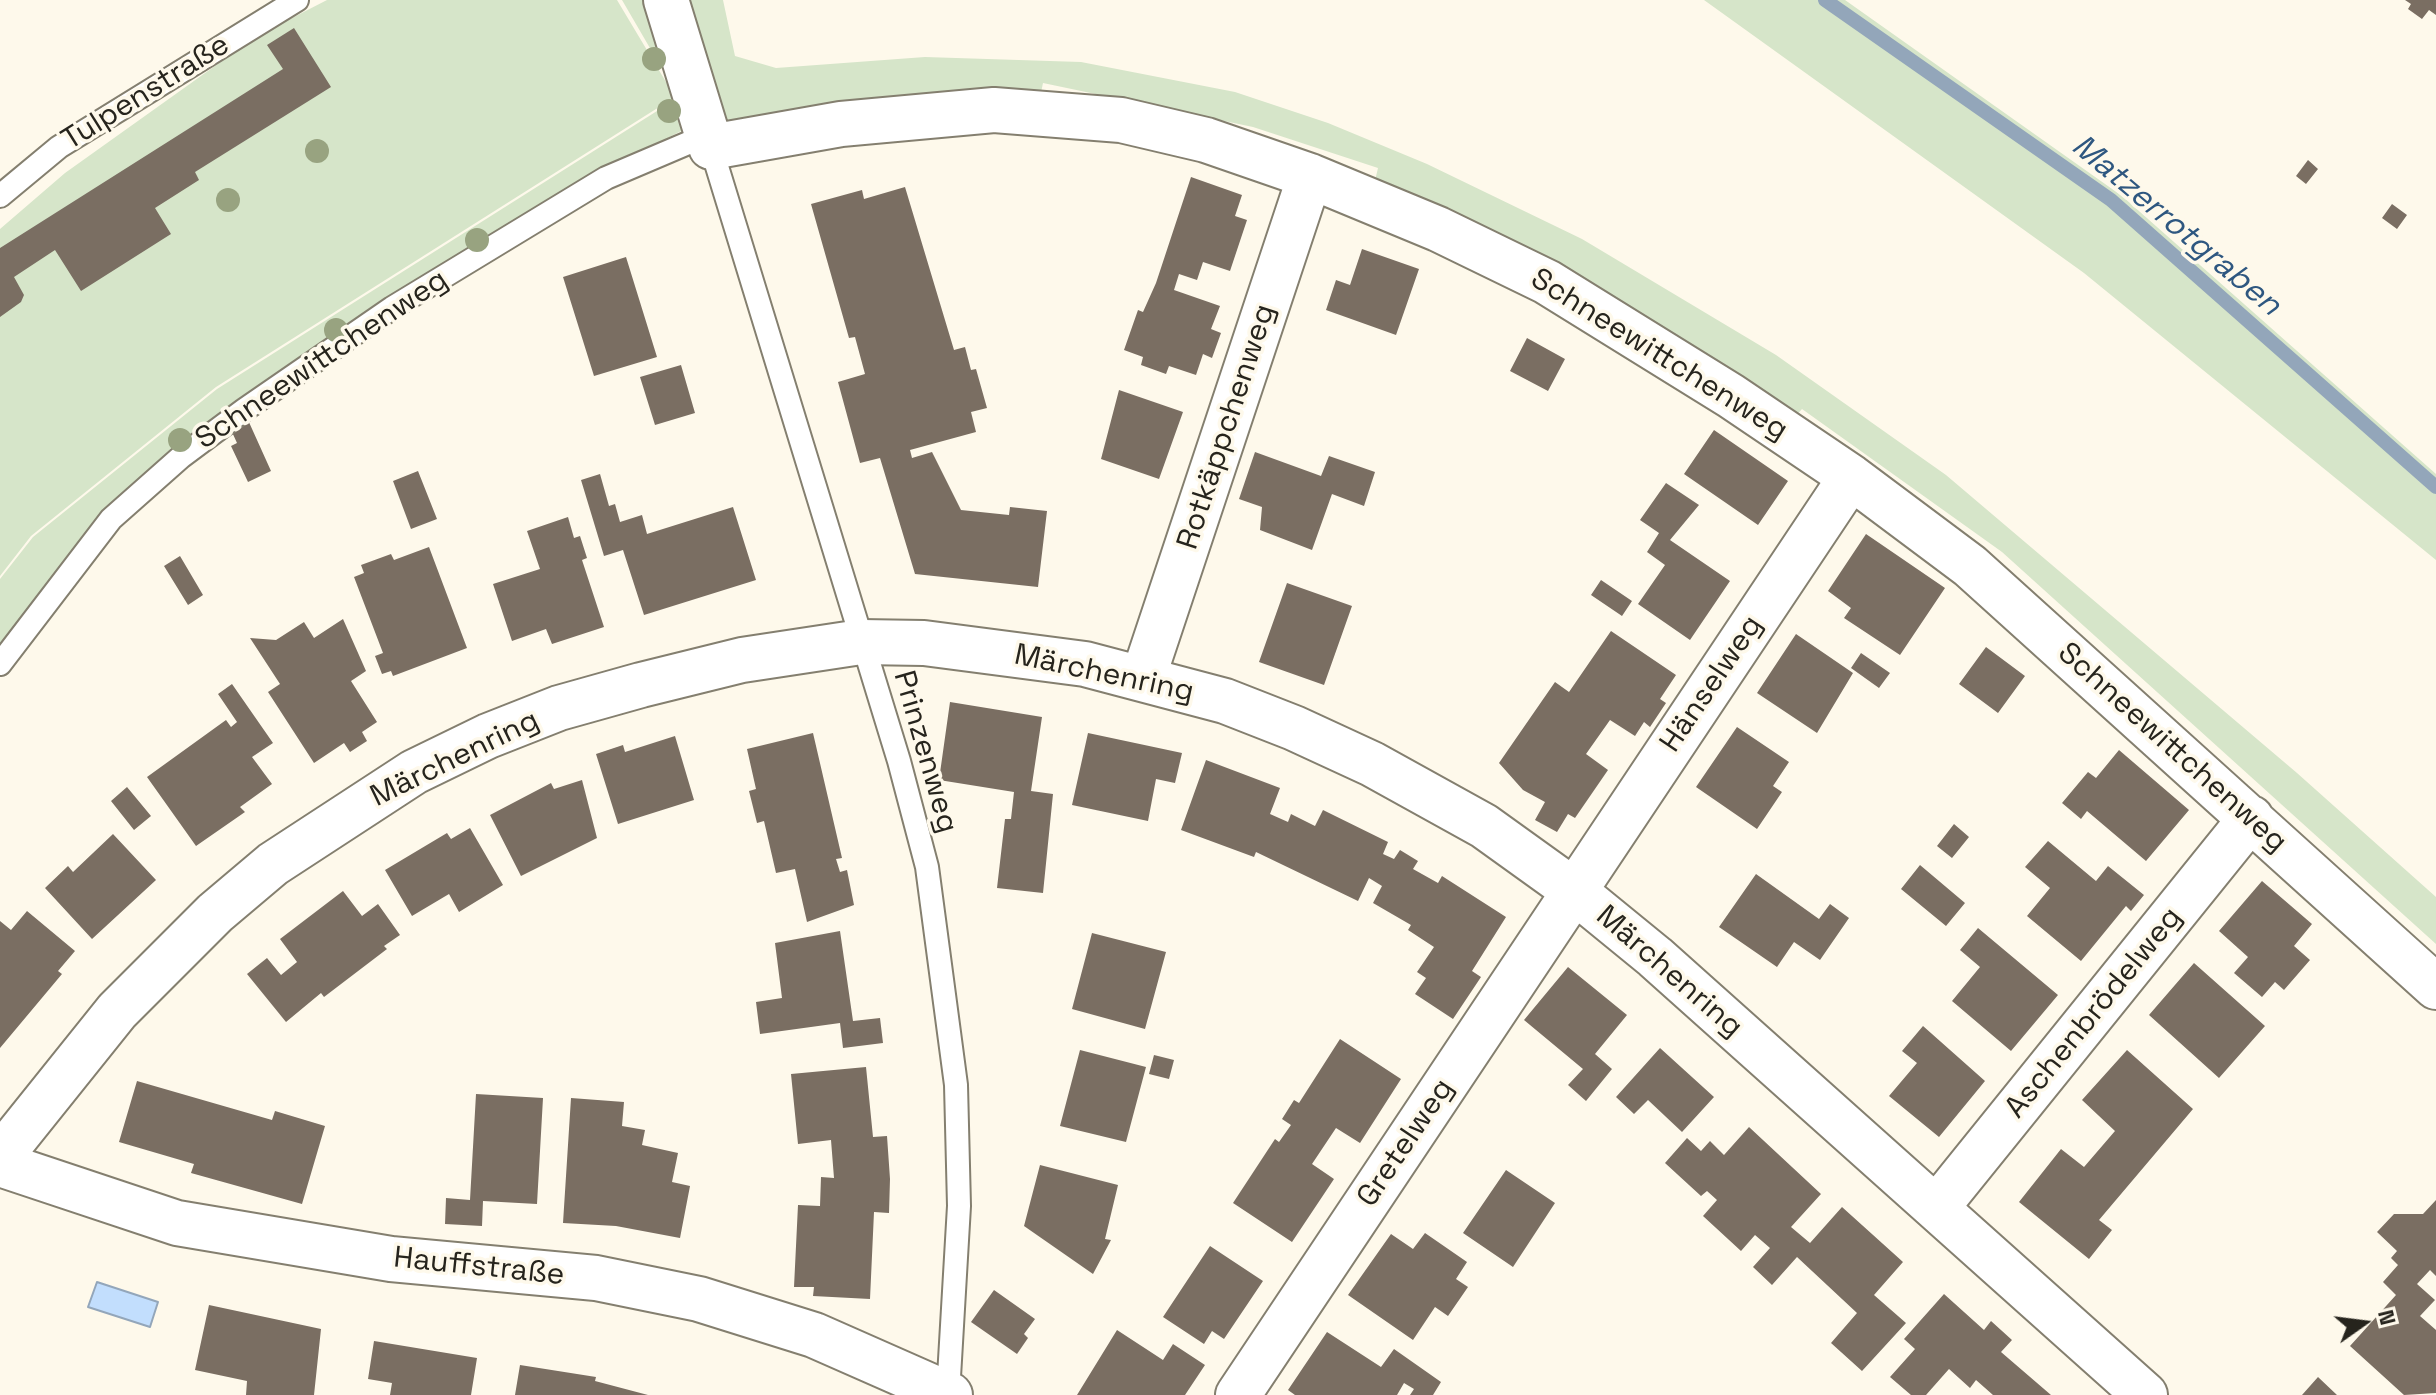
<!DOCTYPE html>
<meta charset="utf-8">
<style>
body{margin:0}
#map{position:relative;width:2436px;height:1395px;overflow:hidden;background:#fef9eb;font-family:"Space Grotesk",sans-serif}
canvas{display:block}
.north{position:absolute;left:2324px;top:1283px;width:80px;height:80px;-webkit-text-stroke:6px #fef9eb;paint-order:stroke;rotate:76deg;font-size:22px;font-weight:700;line-height:32px;text-align:center;color:#26241d}
.north::after{content:'';display:block;margin:auto;width:28px;height:36px;background:#26241d;clip-path:polygon(50% 0,100% 100%,50% 72%,0 100%)}
</style>
<div id="map">
<canvas width="2436" height="1395"></canvas>
<div class="north">N</div>
</div>
<script>
const ctx = document.querySelector('canvas').getContext('2d');
ctx.lineJoin = 'round';
function fill(path, color) {
  ctx.fillStyle = color;
  ctx.fill(path, 'evenodd');
}
function toPath(rows) {
  const path = new Path2D();
  for (const r of rows) {
    path.moveTo(r[0], r[1]);
    for (let i = 2; i < r.length; i += 2) path.lineTo(r[i], r[i + 1]);
  }
  return path;
}
function stroke(path, color, width, dash) {
  ctx.strokeStyle = color;
  ctx.lineWidth = width;
  ctx.lineCap = dash ? 'butt' : 'round';
  ctx.setLineDash(dash || []);
  ctx.stroke(path);
}
function drawText(font, color, halo, rows, align = 'center') {
  ctx.font = font + ' "Space Grotesk",sans-serif';
  ctx.lineWidth = 7;
  ctx.setLineDash([]);
  ctx.textBaseline = 'middle';
  ctx.strokeStyle = halo;
  ctx.fillStyle = color;
  for (const [text, x, y, turn = 0] of rows) {
    ctx.save();
    ctx.translate(x, y);
    ctx.rotate((+turn || 0) * Math.PI / 180);
    ctx.textAlign = isNaN(turn) ? turn : align;
    if (halo) ctx.strokeText(text, 0, 0);
    ctx.fillText(text, 0, 0);
    ctx.restore();
  }
}
fill(toPath([
 [327,0,617,0,675,97,216,387,31,536,0,576,0,229,65,173,257,36],
 [622,0,651,0,672,86],
 [685,0,723,0,735,56,776,68,925,57,1081,62,1235,92,1328,123,1427,164,1582,239,1776,355,1946,475,2297,773,2436,897,2436,944,2002,552,1802,409,1793,419,1374,185,1378,168,1253,127,1043,83,1039,102,722,123],
 [1704,0,1845,0,2122,196,2436,474,2436,560,2084,273],
 [676,99,683,130,580,184,108,515,0,652,0,579,33,537,217,389]
]), '#d6e5c9');
const water = toPath([
 [97,1282,158,1302,150,1327,88,1307,97,1282]
]);
fill(water, '#c2defd');
stroke(water, '#93a6ba', 2);
stroke(toPath([
 [1825,0,2111,200,2436,487]
]), '#93a6ba', 14);
fill(toPath([
 [2405,0,2436,0,2436,15,2429,10,2422,19,2408,9,2411,4],
 [294,28,331,87,195,172,199,180,155,208,171,234,81,291,55,250,14,277,24,295,21,302,0,317,0,248,283,69,267,45],
 [2308,160,2318,169,2306,184,2296,176],
 [1191,177,1242,195,1235,216,1247,220,1230,271,1203,262,1197,280,1179,274,1174,290,1220,306,1211,329,1221,333,1212,358,1203,354,1196,375,1169,366,1166,374,1141,365,1143,357,1124,350,1138,310,1143,312,1156,283],
 [905,187,954,350,965,347,971,370,976,369,987,408,971,412,976,432,910,450,912,458,932,452,961,510,1009,515,1010,507,1047,511,1038,587,915,574,880,458,860,463,838,382,865,374,855,337,849,338,811,204,862,190,864,199],
 [2392,204,2407,215,2397,229,2382,218],
 [1362,249,1419,269,1396,335,1326,310,1336,280,1350,285],
 [626,257,657,357,594,376,563,277],
 [1527,338,1565,359,1548,391,1510,371],
 [681,365,695,413,655,425,640,377],
 [1119,390,1183,412,1159,479,1101,459],
 [248,420,271,471,248,482,231,446,237,443,232,432],
 [1714,430,1788,481,1758,525,1684,474],
 [1255,452,1321,476,1329,456,1375,472,1364,506,1332,494,1312,550,1260,530,1262,507,1239,499],
 [418,471,437,519,411,529,393,481],
 [600,474,609,506,615,504,620,522,642,515,647,534,733,507,756,580,644,615,623,550,604,556,581,480],
 [1666,483,1699,505,1670,540,1730,581,1690,640,1638,604,1665,565,1647,552,1659,533,1640,520],
 [568,517,574,538,580,536,587,558,582,560,604,627,552,644,546,629,512,641,493,584,540,569,527,531],
 [1866,534,1945,588,1900,655,1844,618,1851,608,1828,591],
 [429,547,467,648,393,676,391,671,382,674,375,656,383,653,354,577,364,573,361,565,391,554,394,560],
 [180,556,203,595,188,605,164,566],
 [1601,580,1632,601,1622,616,1591,595],
 [1287,583,1352,606,1324,685,1259,662],
 [343,619,366,671,351,681,377,722,362,732,367,741,350,752,344,743,314,763,268,692,280,684,250,638,276,640,304,622,314,638],
 [1611,631,1676,675,1660,699,1666,703,1650,727,1644,722,1635,736,1610,720,1586,754,1608,770,1575,818,1568,814,1557,832,1535,820,1545,802,1523,790,1499,763,1555,682,1569,692],
 [1796,634,1853,673,1817,733,1757,693],
 [1986,647,2025,676,1998,713,1959,684],
 [1861,653,1890,673,1879,688,1851,668],
 [232,684,273,743,252,757,272,784,240,807,245,812,196,846,147,777,226,720,231,727,237,722,218,694],
 [950,702,1042,717,1031,791,1053,794,1043,893,997,888,1005,819,1011,819,1014,792,939,780],
 [1737,727,1789,762,1773,786,1782,792,1757,829,1696,787],
 [813,733,842,858,836,859,840,872,847,870,854,905,807,922,795,869,776,873,764,821,757,823,749,791,756,789,747,749],
 [1088,733,1182,753,1175,783,1156,779,1148,821,1072,805],
 [675,736,694,800,618,824,596,754,623,745,625,752],
 [2119,750,2189,810,2146,861,2087,811,2081,819,2062,803,2088,772,2096,778],
 [1206,760,1280,788,1270,814,1288,822,1291,814,1315,826,1323,810,1388,842,1383,854,1394,859,1400,850,1418,861,1413,869,1438,883,1442,876,1506,917,1472,971,1481,977,1453,1019,1415,994,1426,978,1417,972,1434,947,1408,930,1411,925,1373,903,1382,886,1369,878,1358,901,1256,852,1254,857,1181,830],
 [582,780,597,838,521,876,490,815,551,783,554,789],
 [127,787,151,816,134,830,111,801],
 [1954,824,1969,837,1952,858,1937,846],
 [470,828,503,885,459,912,449,894,412,916,385,870,447,833,451,839],
 [113,834,156,880,92,939,45,888,68,866,73,872],
 [2048,841,2096,881,2108,866,2144,895,2131,911,2126,906,2081,961,2027,916,2050,888,2025,867],
 [1920,865,1965,903,1946,926,1901,889],
 [1756,874,1819,919,1830,904,1849,918,1820,960,1794,942,1777,967,1719,927],
 [2262,881,2312,924,2294,946,2310,960,2284,990,2275,982,2262,997,2234,973,2248,957,2219,931],
 [343,891,362,916,378,904,400,935,384,946,387,949,324,997,321,993,286,1022,247,974,267,958,281,975,297,962,280,939],
 [27,911,75,951,58,971,62,974,0,1048,0,921,11,930],
 [1978,928,2058,995,2011,1051,1952,1001,1980,967,1960,950],
 [840,931,853,1021,880,1018,883,1043,843,1048,840,1023,760,1034,756,1002,782,998,775,943],
 [1092,933,1166,952,1145,1029,1072,1009],
 [2194,963,2265,1026,2219,1078,2149,1015],
 [1568,967,1627,1015,1595,1054,1612,1069,1586,1101,1568,1085,1583,1069,1524,1020],
 [1923,1026,1985,1081,1939,1137,1889,1096,1917,1063,1902,1051],
 [1340,1039,1401,1079,1360,1143,1336,1128,1312,1164,1334,1179,1292,1242,1233,1203,1275,1139,1279,1142,1291,1125,1282,1119,1294,1100,1299,1103],
 [1660,1048,1714,1097,1682,1132,1648,1100,1634,1114,1616,1097],
 [1080,1050,1146,1067,1126,1142,1060,1126],
 [2127,1050,2193,1109,2099,1220,2112,1230,2089,1259,2019,1202,2061,1149,2084,1167,2115,1131,2082,1100],
 [1154,1055,1174,1060,1169,1079,1149,1074],
 [866,1067,873,1137,887,1136,890,1179,889,1213,874,1212,870,1299,813,1296,814,1287,794,1287,798,1205,820,1206,821,1177,834,1178,831,1140,798,1144,791,1074],
 [137,1081,272,1120,275,1111,325,1126,302,1204,191,1173,194,1164,119,1142],
 [476,1094,543,1098,537,1204,483,1201,482,1226,445,1224,446,1198,470,1200],
 [571,1098,624,1102,622,1126,645,1130,642,1145,678,1153,672,1182,690,1186,680,1238,616,1226,563,1223],
 [1749,1127,1821,1194,1791,1227,1810,1243,1842,1207,1903,1262,1874,1295,1906,1323,1862,1371,1831,1343,1857,1313,1797,1257,1772,1285,1753,1267,1770,1248,1755,1235,1741,1251,1703,1216,1717,1200,1707,1191,1701,1196,1665,1163,1687,1138,1701,1151,1710,1141,1724,1155],
 [1040,1165,1118,1185,1105,1239,1111,1240,1093,1274,1024,1226],
 [1506,1170,1555,1203,1513,1267,1463,1233],
 [2436,1200,2436,1276,2430,1270,2417,1284,2435,1300,2420,1316,2436,1330,2436,1393,2404,1395,2350,1346,2396,1295,2383,1282,2398,1265,2391,1258,2397,1251,2377,1232,2394,1214,2423,1214],
 [1425,1233,1467,1262,1456,1279,1468,1287,1448,1316,1435,1307,1413,1340,1348,1295,1391,1234,1413,1249],
 [1210,1246,1263,1281,1224,1339,1212,1331,1204,1344,1163,1317],
 [994,1290,1035,1319,1024,1334,1028,1338,1017,1354,971,1322],
 [1944,1294,1984,1330,1991,1321,2012,1340,2001,1352,2051,1395,1993,1395,1976,1380,1970,1388,1949,1369,1926,1395,1911,1395,1890,1377,1915,1349,1904,1339],
 [209,1305,321,1329,314,1395,246,1395,247,1381,195,1370],
 [1117,1330,1163,1360,1173,1344,1205,1365,1185,1395,1077,1395],
 [1327,1332,1381,1367,1394,1349,1441,1382,1433,1395,1410,1395,1414,1389,1404,1383,1397,1395,1295,1395,1288,1390],
 [374,1341,477,1358,471,1395,390,1395,392,1383,368,1379],
 [520,1365,596,1377,595,1381,648,1395,515,1395],
 [2318,1377,2337,1395,2302,1395]
]), '#7a6e62');
const lane = toPath([
 [711,147,899,761,927,867,956,1085,959,1206,948,1394],
 [0,196,59,147,297,0],
 [0,664,111,519,181,457,244,410,392,308,606,178,707,135]
]);
const street = toPath([
 [666,0,711,147,841,124,994,110,1121,120,1206,140,1310,176,1438,229,1547,282,1731,396,1851,477,1970,566,2436,987],
 [1143,678,1310,176],
 [0,1157,117,1011,215,913,273,864,414,772,488,736,559,708,641,685,742,660,861,642,924,643,1085,664,1225,701,1294,728,1372,764,1484,826,1573,890,1655,957,2145,1395],
 [0,1164,177,1223,391,1259,596,1278,699,1299,814,1335,950,1395],
 [1937,1207,2251,818],
 [1238,1395,1851,477]
]);
stroke(lane, '#847f6f', 26);
stroke(street, '#847f6f', 48);
stroke(lane, '#fff', 22);
stroke(street, '#fff', 44);
ctx.fillStyle = '#98a380';
for (const [x, y] of [
 [654,59],
 [669,111],
 [317,151],
 [228,200],
 [477,240],
 [336,330],
 [180,440]
]) {
  ctx.beginPath();
  ctx.arc(x, y, 12, 0, 2 * Math.PI);
  ctx.fill();
}
drawText('30px', '#26241d', '#fef9eb', [
 ["Tulpenstraße",146,93,-32],
 ["Schneewittchenweg",1659,355,32],
 ["Schneewittchenweg",322,360,-34],
 ["Rotkäppchenweg",1227,427,-72],
 ["Märchenring",1104,674,12],
 ["Hänselweg",1712,684,-56],
 ["Schneewittchenweg",2172,748,42],
 ["Prinzenweg",925,752,74],
 ["Märchenring",455,759,-26],
 ["Märchenring",1669,972,41],
 ["Aschenbrödelweg",2094,1013,-51],
 ["Gretelweg",1406,1143,-56],
 ["Hauffstraße",479,1267,6]
]);
drawText('italic 32px', '#2e5780', '#fef9eb', [
 ["Matzerrotgraben",2176,226,40]
]);
</script>
